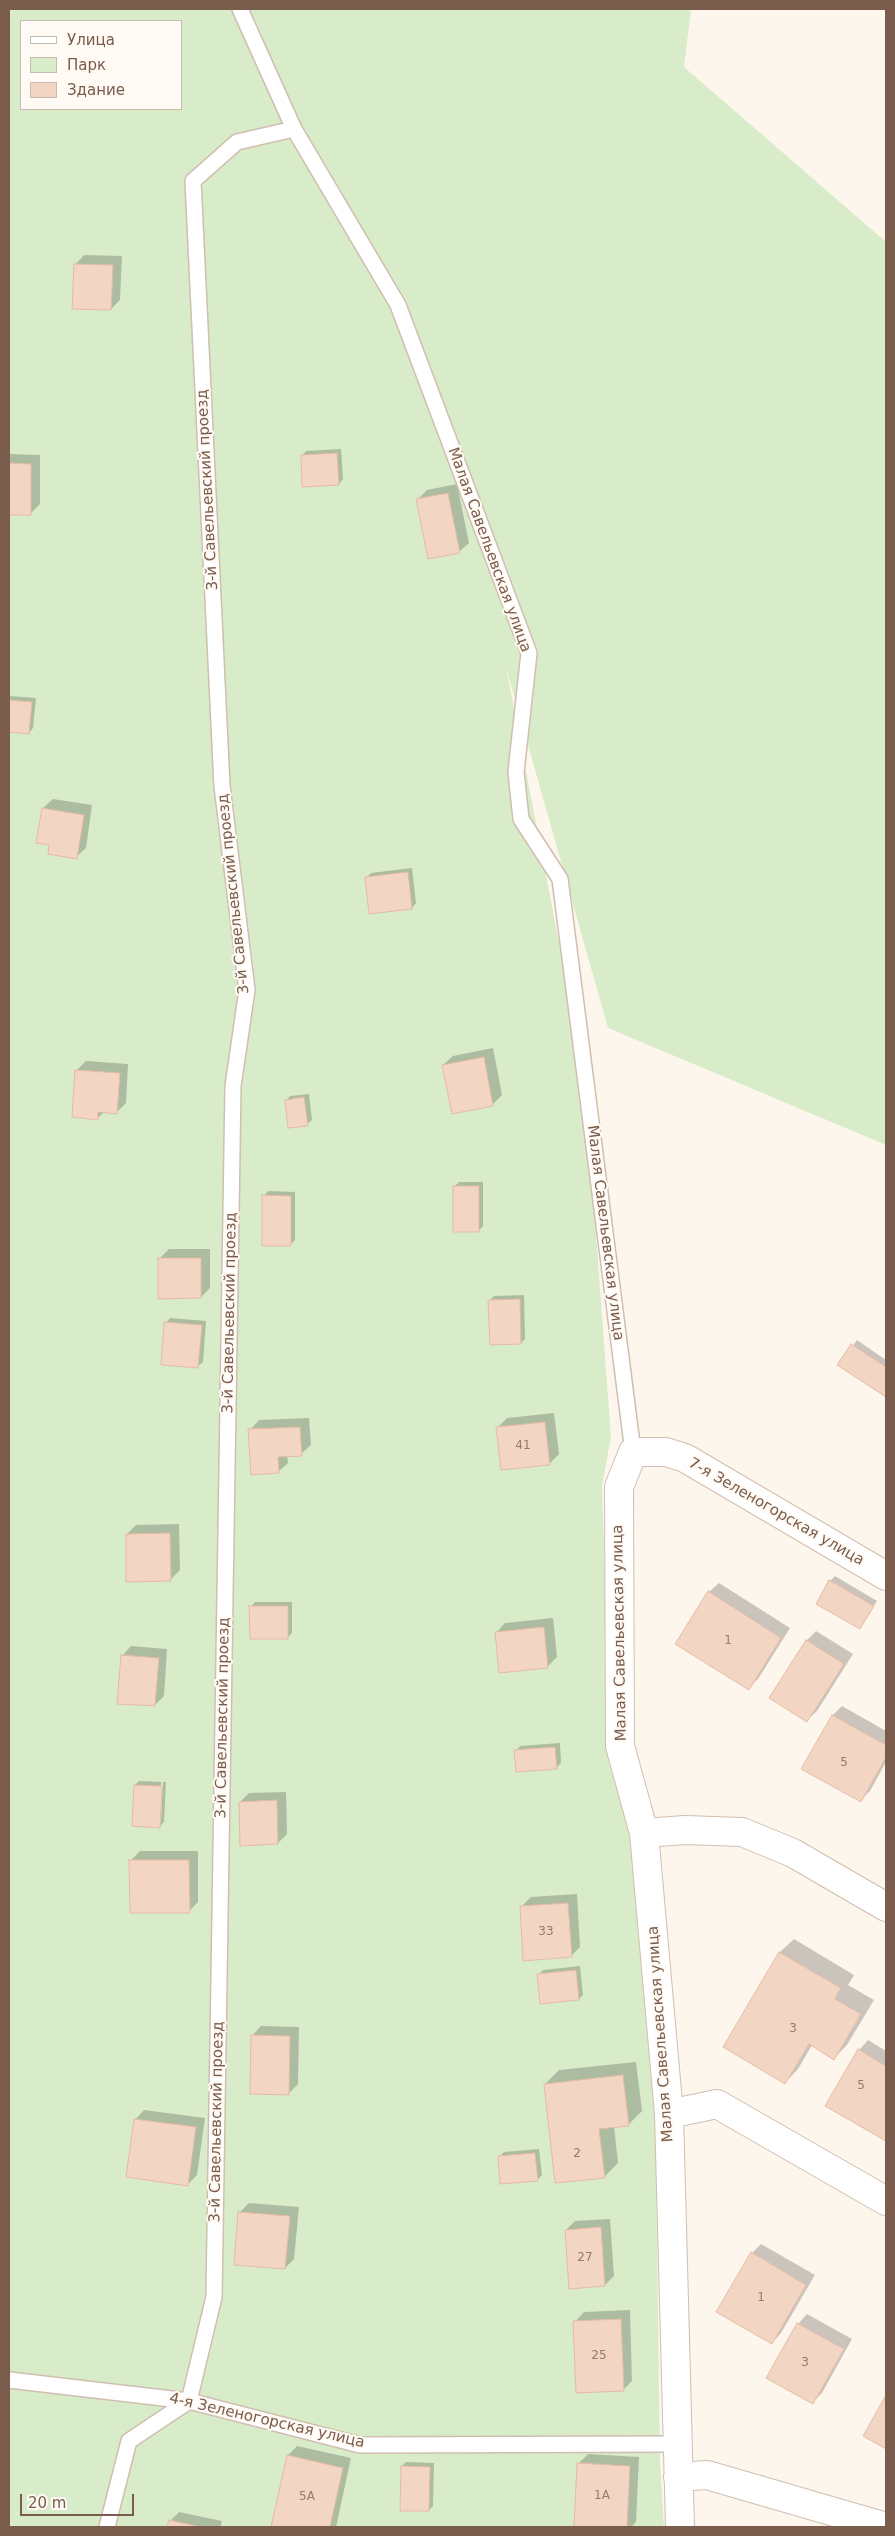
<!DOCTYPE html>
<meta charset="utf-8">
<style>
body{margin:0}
#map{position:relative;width:895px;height:2536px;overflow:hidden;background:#fdf6ec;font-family:"DejaVu Sans",sans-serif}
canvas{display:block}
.frame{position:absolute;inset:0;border:10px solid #7a5c4d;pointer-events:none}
.legend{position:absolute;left:20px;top:20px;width:162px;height:90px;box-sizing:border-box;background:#fffaf3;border:1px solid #cabbb1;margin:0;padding:6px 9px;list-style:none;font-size:15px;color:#7a5c4d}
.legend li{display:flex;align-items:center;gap:10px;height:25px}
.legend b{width:25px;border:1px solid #cabbb1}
.scale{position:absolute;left:20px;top:2494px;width:114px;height:22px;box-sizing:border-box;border:2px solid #7a5c4d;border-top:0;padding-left:6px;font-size:15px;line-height:18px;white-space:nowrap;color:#7a5c4d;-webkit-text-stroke:4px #fffaf3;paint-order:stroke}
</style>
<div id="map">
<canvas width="895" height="2536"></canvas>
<div class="frame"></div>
<ul class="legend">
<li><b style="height:6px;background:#fff"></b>Улица</li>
<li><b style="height:14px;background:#d8ecc9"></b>Парк</li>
<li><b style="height:14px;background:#f3d5c3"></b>Здание</li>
</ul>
<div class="scale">20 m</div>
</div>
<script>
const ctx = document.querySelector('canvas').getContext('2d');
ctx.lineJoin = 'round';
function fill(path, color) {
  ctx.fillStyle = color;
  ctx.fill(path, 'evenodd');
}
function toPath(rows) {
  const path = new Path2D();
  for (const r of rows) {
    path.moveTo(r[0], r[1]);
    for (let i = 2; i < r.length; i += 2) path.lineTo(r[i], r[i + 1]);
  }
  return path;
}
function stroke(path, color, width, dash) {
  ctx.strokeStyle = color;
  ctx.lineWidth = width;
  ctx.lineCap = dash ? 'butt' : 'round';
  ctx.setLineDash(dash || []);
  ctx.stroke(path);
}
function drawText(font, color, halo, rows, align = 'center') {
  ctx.font = font + ' "DejaVu Sans",sans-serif';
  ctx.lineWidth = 4;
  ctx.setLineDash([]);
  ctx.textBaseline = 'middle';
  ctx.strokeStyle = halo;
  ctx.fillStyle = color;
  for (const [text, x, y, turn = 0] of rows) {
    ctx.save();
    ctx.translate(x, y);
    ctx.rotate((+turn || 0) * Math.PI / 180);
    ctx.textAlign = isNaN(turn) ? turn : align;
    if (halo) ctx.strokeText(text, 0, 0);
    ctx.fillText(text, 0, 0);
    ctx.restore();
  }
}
fill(toPath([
 [9,9,691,9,684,67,886,242,886,1145,608,1028,506,667,584,1073,611,1437,602,1486,611,1744,637,1835,655,2091,660,2463,664,2527,9,2527],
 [21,21,181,21,181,109,21,109]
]), '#d8ecc9');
fill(toPath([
 [84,255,122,256,120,300,111,309,75,265],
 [341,449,343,479,339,484,302,456,306,451],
 [9,454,40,455,40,504,30,514,9,514],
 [457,484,469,543,459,552,417,500,427,490],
 [9,696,36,698,33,728,29,733,9,731],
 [53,799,92,805,86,848,76,857,51,844,43,808],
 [412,868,416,903,412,908,367,877,371,873],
 [493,1048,502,1095,492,1105,443,1065,453,1056],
 [86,1061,128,1064,126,1103,116,1113,104,1112,97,1119,76,1071],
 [309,1094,312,1120,307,1124,286,1101,290,1096],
 [459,1182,483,1182,483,1226,478,1231,455,1186],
 [268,1191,295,1192,295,1240,290,1245,264,1196],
 [169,1249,210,1249,210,1288,201,1297,160,1258],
 [524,1295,525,1339,521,1343,490,1300,494,1296],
 [170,1318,206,1321,203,1362,198,1366,166,1323],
 [857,1340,886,1360,886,1396,839,1365],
 [554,1413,559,1454,550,1463,498,1427,507,1418],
 [309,1418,311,1445,301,1454,287,1455,288,1463,278,1472,250,1430,259,1420],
 [179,1524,180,1570,170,1580,127,1534,136,1525],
 [835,1576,877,1601,860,1628,830,1581],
 [719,1583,790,1628,758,1679,748,1688,709,1592],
 [255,1602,292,1602,292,1633,287,1638,251,1607],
 [553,1618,557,1657,547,1667,496,1633,505,1623],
 [816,1631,853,1654,817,1711,807,1720,771,1698,807,1640],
 [131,1646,167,1649,164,1696,155,1705,122,1656],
 [842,1706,886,1731,886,1762,870,1791,860,1800,803,1768,833,1715],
 [560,1743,561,1763,557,1767,516,1751,520,1746],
 [139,1781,161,1782,159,1823,161,1823,163,1782,166,1782,164,1822,160,1826,135,1785],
 [286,1792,287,1834,278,1843,240,1802,249,1793],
 [140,1851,198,1851,198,1902,189,1911,130,1861],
 [9,1863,10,1863,9,1902],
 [577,1894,580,1947,571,1956,521,1907,531,1897],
 [794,1939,854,1975,848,1985,874,2000,847,2045,834,2058,812,2045,798,2069,785,2083,724,2046,780,1952],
 [580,1966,583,1995,579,1999,541,2003,538,1975,543,1970],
 [261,2026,299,2027,298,2084,288,2094,252,2036],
 [868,2040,886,2051,886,2140,827,2106,859,2050],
 [636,2062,642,2111,628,2125,614,2126,618,2163,604,2177,545,2084,559,2070],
 [144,2110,205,2118,197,2175,188,2184,135,2120],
 [539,2149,542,2175,537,2180,499,2157,504,2152],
 [249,2203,299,2207,294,2259,285,2268,239,2213],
 [610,2219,614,2276,605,2285,566,2230,575,2221],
 [761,2244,815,2275,781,2333,772,2343,752,2253],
 [630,2310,632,2381,623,2390,575,2322,584,2312],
 [807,2314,852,2339,822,2393,813,2402,798,2324],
 [886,2397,886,2448,865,2436],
 [297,2446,351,2458,336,2527,272,2527,288,2455],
 [588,2454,639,2457,636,2522,631,2527,576,2527,579,2463],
 [406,2462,434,2463,433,2506,429,2510,402,2466],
 [179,2512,222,2521,220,2527,168,2527,170,2521]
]), '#0003');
const building = toPath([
 [74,264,113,265,111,310,72,309,74,264],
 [337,453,339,485,302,487,301,455,337,453],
 [9,463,31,464,31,515,9,515,9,463],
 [448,493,460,553,428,559,416,499,448,493],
 [9,700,32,702,29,734,9,732,9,700],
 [42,808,84,815,77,859,48,854,49,845,36,843,42,808],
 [408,872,412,909,369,914,365,877,408,872],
 [484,1057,493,1106,452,1114,442,1065,484,1057],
 [75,1070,120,1073,117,1114,98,1112,98,1120,72,1117,75,1070],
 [304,1097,308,1126,288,1128,285,1100,304,1097],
 [453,1186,479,1186,479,1232,453,1232,453,1186],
 [262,1195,291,1196,291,1246,262,1246,262,1195],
 [158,1258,201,1258,201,1298,158,1299,158,1258],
 [520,1299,521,1344,490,1345,488,1300,520,1299],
 [164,1322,202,1325,198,1368,161,1365,164,1322],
 [851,1344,886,1367,886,1397,837,1365,851,1344],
 [545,1422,550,1465,501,1470,496,1427,545,1422],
 [300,1427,302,1456,278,1457,279,1473,251,1475,248,1429,300,1427],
 [170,1533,171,1581,126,1582,126,1534,170,1533],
 [829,1580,874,1606,860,1629,816,1604,829,1580],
 [708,1591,781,1638,749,1690,675,1644,708,1591],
 [249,1606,288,1606,288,1639,250,1639,249,1606],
 [544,1627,548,1668,499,1673,495,1632,544,1627],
 [806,1640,844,1664,807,1722,769,1698,806,1640],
 [121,1655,159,1658,155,1706,117,1704,121,1655],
 [832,1715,886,1745,886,1757,861,1802,801,1769,832,1715],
 [555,1747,557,1769,516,1772,514,1750,555,1747],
 [134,1785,162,1786,160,1828,132,1826,134,1785],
 [277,1800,278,1844,240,1846,239,1802,277,1800],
 [129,1860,189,1860,190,1913,130,1913,129,1860],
 [568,1903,572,1957,523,1961,520,1906,568,1903],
 [779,1952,841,1988,835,1999,861,2014,834,2060,809,2044,785,2084,723,2047,779,1952],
 [576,1970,579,2000,540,2004,537,1974,576,1970],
 [251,2035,290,2036,289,2095,250,2094,251,2035],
 [858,2049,886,2066,886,2141,825,2106,858,2049],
 [623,2075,629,2126,599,2129,605,2178,555,2183,544,2084,623,2075],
 [134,2119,196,2127,188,2186,126,2177,134,2119],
 [535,2153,538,2181,500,2184,498,2156,535,2153],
 [238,2212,290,2216,285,2269,234,2265,238,2212],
 [601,2227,605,2286,569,2289,565,2230,601,2227],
 [751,2252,806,2285,772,2344,716,2312,751,2252],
 [621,2319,624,2391,576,2393,573,2321,621,2319],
 [797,2323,844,2349,813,2404,766,2378,797,2323],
 [886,2395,886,2449,863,2436,886,2395],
 [287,2455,343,2468,330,2527,271,2527,287,2455],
 [577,2463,630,2466,627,2527,574,2527,577,2463],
 [401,2466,430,2467,429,2511,400,2511,401,2466],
 [169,2520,201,2527,167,2527,169,2520]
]);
fill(building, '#f3d5c3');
stroke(building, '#e6bba3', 1);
const service = toPath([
 [240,9,294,129,398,305,529,653,516,772,521,819,560,879,633,1452],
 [9,2380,189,2401,360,2445,676,2444],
 [107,2527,129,2441,189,2401,214,2297,233,1086,247,990,222,786,193,181,237,142,294,129]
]);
const minor = toPath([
 [644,1833,685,1830,742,1832,793,1853,886,1907],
 [669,2114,717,2104,886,2201],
 [678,2477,707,2475,886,2527],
 [680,2527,669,2114,644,1833,620,1746,619,1487,633,1452,666,1452,685,1458,886,1576]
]);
stroke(service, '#d1beb0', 18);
stroke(minor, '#d1beb0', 30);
stroke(service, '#fff', 15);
stroke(minor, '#fff', 28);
drawText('12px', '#987a6a', null, [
 ["41",523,1446],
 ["1",728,1641],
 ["5",844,1763],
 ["33",546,1932],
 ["3",793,2029],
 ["5",861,2086],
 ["2",577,2154],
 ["27",585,2258],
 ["1",761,2298],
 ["25",599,2356],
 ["3",805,2363],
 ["1А",602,2496],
 ["5А",307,2497]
]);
drawText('15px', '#7a5c4d', '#fffaf3', [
 ["3-й Савельевский проезд",208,490,-93],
 ["Малая Савельевская улица",489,550,70],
 ["3-й Савельевский проезд",234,894,-96],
 ["Малая Савельевская улица",605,1233,83],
 ["3-й Савельевский проезд",230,1313,-89],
 ["7-я Зеленогорская улица",776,1512,30],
 ["Малая Савельевская улица",620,1633,-91],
 ["3-й Савельевский проезд",223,1718,-89],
 ["Малая Савельевская улица",661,2034,-94],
 ["3-й Савельевский проезд",217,2122,-89],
 ["4-я Зеленогорская улица",267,2421,13]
]);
</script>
